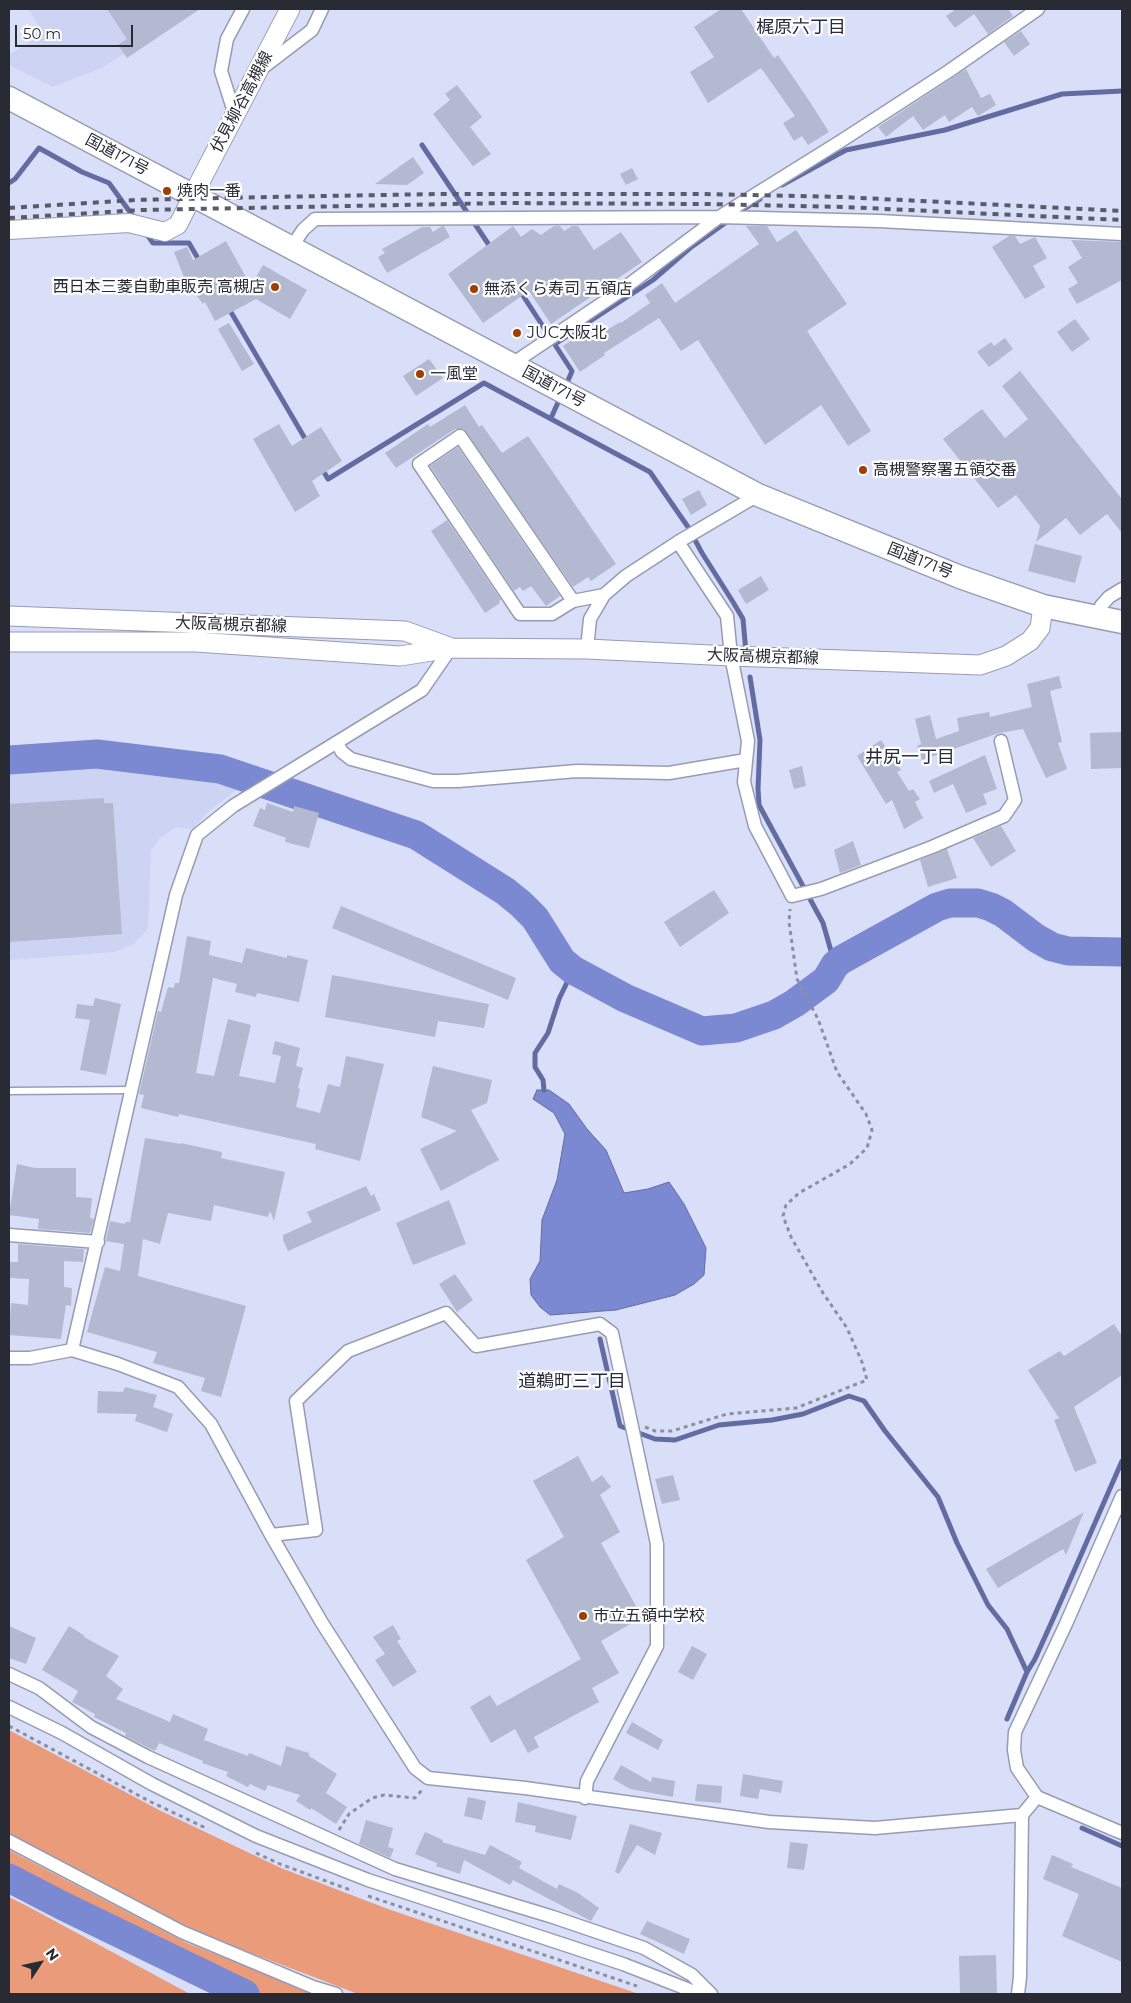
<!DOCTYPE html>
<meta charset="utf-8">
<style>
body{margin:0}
#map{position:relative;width:1131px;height:2003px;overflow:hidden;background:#d9dff8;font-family:Montserrat,sans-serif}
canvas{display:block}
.frame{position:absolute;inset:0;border:10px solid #282a34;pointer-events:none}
.north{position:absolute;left:15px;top:1938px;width:50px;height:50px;-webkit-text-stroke:4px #fff;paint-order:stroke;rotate:55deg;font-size:14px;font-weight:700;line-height:20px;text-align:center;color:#282a34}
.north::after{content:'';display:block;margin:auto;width:18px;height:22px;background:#282a34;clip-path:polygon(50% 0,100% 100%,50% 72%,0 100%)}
.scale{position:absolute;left:15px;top:25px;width:118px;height:22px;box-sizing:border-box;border:2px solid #282a34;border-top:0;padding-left:6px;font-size:15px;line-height:18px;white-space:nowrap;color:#282a34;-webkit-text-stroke:4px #fff;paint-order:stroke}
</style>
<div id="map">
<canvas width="1131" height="2003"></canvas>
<div class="frame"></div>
<div class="north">N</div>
<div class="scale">50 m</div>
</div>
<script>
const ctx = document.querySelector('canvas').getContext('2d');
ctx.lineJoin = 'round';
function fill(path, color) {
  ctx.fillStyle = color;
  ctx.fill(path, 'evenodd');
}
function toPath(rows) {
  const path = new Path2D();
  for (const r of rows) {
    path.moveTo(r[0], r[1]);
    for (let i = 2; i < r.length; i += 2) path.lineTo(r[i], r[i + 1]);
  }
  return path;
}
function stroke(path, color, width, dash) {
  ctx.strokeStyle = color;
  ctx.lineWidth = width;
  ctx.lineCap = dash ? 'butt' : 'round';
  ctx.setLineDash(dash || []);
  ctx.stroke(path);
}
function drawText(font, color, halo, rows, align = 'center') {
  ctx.font = font + ' Montserrat,"Noto Sans JP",sans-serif';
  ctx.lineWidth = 4.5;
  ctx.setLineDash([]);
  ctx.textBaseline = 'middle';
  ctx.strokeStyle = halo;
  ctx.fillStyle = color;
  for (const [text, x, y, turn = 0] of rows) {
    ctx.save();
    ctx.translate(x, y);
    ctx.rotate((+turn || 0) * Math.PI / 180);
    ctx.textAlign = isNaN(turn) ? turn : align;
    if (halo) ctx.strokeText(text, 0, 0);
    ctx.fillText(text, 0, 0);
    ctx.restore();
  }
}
fill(toPath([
 [28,9,196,9,101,68,53,87,9,65,9,55,44,33],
 [102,760,227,777,246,784,235,791,209,811,193,829,176,827,160,838,151,850,148,929,134,944,114,952,9,960,9,768]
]), '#ccd3f3');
fill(toPath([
 [9,1730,159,1810,281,1868,388,1909,639,1994,358,1994,217,1940,132,1901,9,1836],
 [9,1850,187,1943,319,1994,253,1994,154,1947,9,1874],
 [9,1897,27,1906,190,1994,9,1994]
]), '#ea9c7a');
const water = toPath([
 [537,1090,549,1090,569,1104,587,1129,606,1150,624,1193,648,1189,669,1182,684,1204,706,1248,704,1275,694,1284,675,1295,616,1310,550,1315,540,1307,531,1295,530,1279,540,1261,542,1220,557,1180,565,1134,554,1113,533,1099,537,1090]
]);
fill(water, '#7b88d2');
stroke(water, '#626ca3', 1);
stroke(toPath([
 [422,145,491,248],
 [9,183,15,179,39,148,82,172,109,183,135,219],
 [782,185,846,150,945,130,1062,94,1122,91],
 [737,213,760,199],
 [145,232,153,243,189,243,200,262],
 [520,291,572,371,565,388],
 [228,307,307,442],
 [555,344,653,280,690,248,728,221],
 [551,418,560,398],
 [321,467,328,479,484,383,650,472,688,527,702,553,733,602,743,619,746,653],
 [750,677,760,740,758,789,759,805,823,923,835,965],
 [9,750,102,744,226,760,402,819,421,828,514,885,543,912,567,952,577,960,593,970,694,1019,710,1021,725,1020,779,1002,818,973],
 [856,962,944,914,958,912,976,913,993,918,1034,949,1054,959,1079,962,1122,963],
 [544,1090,543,1080,535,1067,535,1053,548,1033,559,999,573,970],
 [600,1339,620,1426,655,1439,675,1440,719,1425,772,1420,803,1414,849,1396,864,1401,885,1431,938,1497,957,1543,988,1605,1007,1629,1027,1672],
 [1007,1719,1027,1672,1035,1659,1053,1619,1122,1461],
 [1082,1828,1122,1846]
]), '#626ca3', 5);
stroke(toPath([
 [9,760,97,754,220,769,416,835,505,891,521,904,535,918,562,961,573,970,625,998,702,1031,736,1028,774,1015,795,1003,826,980,835,965,841,960,937,907,950,903,978,903,991,907,1003,913,1036,938,1052,947,1068,951,1122,952],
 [9,1878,63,1906,245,1994]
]), '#7b88d2', 29);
fill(toPath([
 [107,9,200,9,127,58,118,45,127,39],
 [721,9,741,9,774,58,778,55,810,102,829,132,808,145,802,136,794,141,783,123,795,116,761,68,708,103,690,72,714,57,694,27],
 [956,9,1008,9,1013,16,988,34,974,14,955,28,946,16],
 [1021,31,1030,44,1014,56,1004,42],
 [966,69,981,98,990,94,996,105,978,116,972,107,949,122,945,115,923,130,913,116,886,137,878,127],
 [457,85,482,117,470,127,491,154,473,166,433,114,450,100,445,94],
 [413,157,424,173,407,185,375,184],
 [632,168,638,179,626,185,620,174],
 [442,226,444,226,450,237,387,273,378,257,385,253,382,249,422,227,430,227,433,232],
 [513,226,521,237,532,229,541,235,554,226,560,226,564,231,572,226,578,226,594,250,621,232,642,262,551,324,529,291,483,323,448,274],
 [746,226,767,226,777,242,796,230,847,304,807,331,871,431,848,446,821,405,765,445,698,340,681,351,659,318,604,353,605,355,580,372,563,346,588,329,594,338,620,322,621,323,650,303,645,295,662,283,675,303,759,244],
 [1009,236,1015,236,1020,244,1035,237,1047,258,1033,266,1045,287,1025,299,992,247],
 [1071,240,1122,242,1122,280,1077,304,1068,289,1078,283,1068,267,1082,258],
 [226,241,251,286,263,265,307,290,290,319,256,299,215,321,205,302,203,304,185,280,174,252,187,247,193,260],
 [1075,319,1090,339,1072,352,1057,332],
 [229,323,254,364,242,371,218,329],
 [1005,338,1013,349,989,367,977,352,991,342,994,346],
 [429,359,443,378,416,396,403,376],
 [1020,371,1122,499,1122,533,1107,514,1080,535,1066,518,1036,542,1040,526,1016,495,998,508,943,439,982,409,1005,438,1028,419,1002,386],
 [465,405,479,427,482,425,502,453,528,436,616,564,591,581,588,577,573,587,463,429,455,429,396,468,385,453,428,424,430,427],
 [279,424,292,446,321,427,342,461,312,481,320,496,295,512,253,439],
 [458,447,560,596,546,606,531,586,523,591,520,587,514,591,430,466],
 [699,490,707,505,691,515,682,499],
 [447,520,501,600,499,601,500,603,485,613,431,531],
 [1035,544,1082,556,1075,583,1028,571],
 [761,576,769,590,746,604,738,590],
 [1059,676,1062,688,1050,691,1062,742,1058,743,1067,769,1046,778,1023,729,999,733,922,760,917,746,921,744,915,719,930,715,936,739,959,731,957,718,989,712,990,717,1032,707,1027,684],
 [1122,732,1122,768,1091,769,1090,733],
 [881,740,901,770,897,772,909,791,913,789,920,799,915,802,923,818,904,829,892,800,886,804,857,756],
 [985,755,997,789,983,794,987,804,966,813,953,784,934,793,929,781],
 [802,766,806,786,794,789,789,770],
 [104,798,104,803,113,803,122,934,9,942,9,804],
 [267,803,293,812,294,806,319,813,309,848,285,842,286,838,253,826,260,808,265,810],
 [1001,826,1016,851,991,867,973,838],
 [853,841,861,865,840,873,834,850],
 [947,849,957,878,928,887,920,860],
 [714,890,729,913,680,947,664,922],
 [341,906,516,978,508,1000,332,928],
 [187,936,211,941,209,955,242,963,246,948,287,958,287,955,308,960,299,1002,257,993,256,997,235,992,237,984,213,978,196,1073,214,1076,228,1019,251,1025,239,1076,275,1083,281,1056,272,1054,275,1041,300,1048,296,1066,303,1068,298,1088,300,1089,296,1107,320,1113,328,1084,340,1087,346,1056,384,1064,360,1161,315,1149,316,1144,179,1114,178,1117,141,1108,144,1095,139,1094,158,1011,161,1012,168,987,174,988,175,983,179,983],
 [332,975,489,1004,484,1028,438,1021,435,1037,325,1017],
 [95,998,121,1004,106,1075,80,1070,90,1020,75,1018,77,1004,93,1006],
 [433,1066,492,1080,487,1103,471,1110,499,1160,441,1191,420,1149,457,1131,421,1117],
 [145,1138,181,1144,181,1143,222,1152,221,1158,285,1172,274,1221,270,1211,268,1217,214,1205,211,1221,168,1213,160,1244,143,1239,138,1276,246,1306,221,1397,201,1391,205,1378,153,1363,157,1352,87,1332,105,1267,120,1271,124,1244,106,1241,106,1240,110,1221,125,1224,125,1222,130,1222],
 [17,1164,35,1168,76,1168,76,1197,92,1198,90,1218,94,1219,90,1233,38,1229,39,1219,9,1215],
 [366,1186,371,1196,374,1194,381,1210,288,1251,283,1240,283,1235,312,1222,307,1212],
 [449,1200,466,1244,413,1265,396,1223],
 [18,1244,84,1249,83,1262,64,1261,64,1287,72,1288,71,1306,66,1305,61,1339,9,1335,11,1303,28,1305,29,1279,9,1278,9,1262,18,1262],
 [455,1274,473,1300,457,1312,439,1284],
 [1114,1324,1122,1336,1122,1375,1074,1407,1097,1463,1075,1472,1054,1420,1059,1418,1028,1370,1060,1351,1064,1356],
 [125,1387,157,1395,153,1407,173,1414,167,1432,135,1421,137,1414,97,1413,98,1391,123,1392],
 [578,1456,592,1482,602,1475,611,1487,600,1495,620,1532,601,1543,642,1617,601,1641,619,1673,592,1688,599,1702,534,1737,539,1747,528,1753,515,1729,491,1743,470,1707,490,1695,497,1706,581,1659,526,1560,564,1537,533,1481],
 [673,1475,680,1500,662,1504,655,1479],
 [1084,1512,1066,1555,1063,1549,998,1588,986,1569],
 [393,1625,401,1639,397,1641,417,1672,393,1687,375,1660,385,1654,373,1637],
 [9,1626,36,1638,26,1664,9,1658],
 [69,1626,85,1636,84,1637,119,1656,106,1676,123,1689,116,1699,170,1722,173,1714,208,1729,204,1740,248,1756,249,1753,281,1766,286,1746,309,1753,309,1756,337,1774,326,1793,347,1807,336,1824,311,1808,310,1810,296,1801,300,1795,268,1785,265,1791,250,1784,248,1787,226,1776,228,1772,202,1763,203,1761,159,1743,155,1751,125,1736,126,1733,94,1717,95,1714,72,1702,78,1691,42,1670],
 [692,1646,707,1654,693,1680,678,1672],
 [632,1722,663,1740,658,1750,626,1733],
 [621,1765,651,1782,652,1777,675,1781,673,1797,630,1789,613,1779],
 [743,1774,783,1781,781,1793,760,1789,758,1799,740,1796],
 [697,1784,722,1786,721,1803,695,1801],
 [468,1797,486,1801,482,1820,464,1816],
 [518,1802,577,1816,571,1840,535,1832,536,1826,515,1822],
 [366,1820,393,1828,388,1847,394,1849,390,1858,359,1844],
 [630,1824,662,1833,655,1855,637,1845,619,1874,615,1872],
 [425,1832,443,1840,442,1842,485,1855,490,1845,522,1862,519,1868,557,1889,559,1884,578,1893,599,1908,591,1921,513,1880,510,1885,464,1860,460,1874,436,1866,437,1863,415,1854],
 [790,1842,808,1844,804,1870,787,1868],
 [1052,1855,1073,1864,1071,1867,1122,1888,1122,1962,1062,1936,1079,1894,1043,1879],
 [647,1921,690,1939,684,1954,640,1934],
 [996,1955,997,1994,960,1994,959,1956]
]), '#b4b9d2');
const lane = toPath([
 [9,1091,132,1090]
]);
const street = toPath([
 [261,69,312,30,322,9],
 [235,115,221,71,227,39,243,9],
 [291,248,303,230,315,219,719,217,879,221,1122,234],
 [512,364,619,292,719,217,841,141,949,71,1038,9],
 [678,542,727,616,731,656,748,741,744,782,755,826,792,896,821,889,932,847,1004,816,1015,800,1001,741],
 [573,601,460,436,419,464,520,614,552,614,573,601,604,595],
 [1099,618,1101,606,1109,597,1122,589],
 [587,649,590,619,604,595,626,576,678,542,758,495],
 [337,743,342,752,351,759,433,781,458,781,577,771,669,773,746,760],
 [9,1235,98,1242],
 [72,1350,176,895,197,835,233,806,422,690,451,648],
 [9,1358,30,1358,72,1350,118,1364,178,1387,211,1424,271,1535,322,1623,415,1768,428,1778,525,1788,769,1822,875,1828,1022,1815],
 [1122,1496,1065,1626,1015,1732,1014,1750,1017,1768,1037,1797,1122,1833],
 [271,1535,316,1530,296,1401,348,1351,446,1313,476,1346,600,1324,612,1333,657,1544,657,1646,587,1781,585,1798],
 [9,1674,39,1688,91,1727,148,1757,395,1869,553,1917,644,1948,692,1975,711,1994],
 [9,1707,62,1733,152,1784,256,1836,368,1880,623,1964,700,1994],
 [9,1841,182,1932,313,1987,336,1994],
 [1018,1994,1020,1977,1022,1815,1037,1797]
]);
const secondary = toPath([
 [9,230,129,223,165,232,178,225,193,195]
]);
const primary = toPath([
 [193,195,290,9],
 [9,616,405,631,449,647],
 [9,642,196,642,400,656,451,648,587,649,731,656,980,665,1006,656,1030,641,1040,628,1043,606]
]);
const highway = toPath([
 [9,98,758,495,960,577,1043,606,1122,622]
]);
stroke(lane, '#969cb4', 9);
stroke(street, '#969cb4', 15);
stroke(secondary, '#969cb4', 20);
stroke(primary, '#969cb4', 21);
stroke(highway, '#969cb4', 25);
stroke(toPath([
 [645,1427,655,1431,672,1431,727,1414,796,1408,867,1380,862,1362,847,1328,823,1293,791,1237,783,1216,786,1205,799,1193,850,1164,867,1148,872,1130,866,1114,837,1072,818,1019,797,979,789,922,790,909],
 [9,1726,151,1802,208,1829],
 [339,1830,349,1814,372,1798,384,1795,415,1798,422,1790],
 [256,1853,280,1864,353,1891],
 [368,1896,637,1986]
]), '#8b8fa1', 3, [4, 4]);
stroke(lane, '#fff', 6);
stroke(street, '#fff', 12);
stroke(secondary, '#fff', 18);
stroke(primary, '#fff', 19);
stroke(highway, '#fff', 22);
stroke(toPath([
 [9,208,135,200,268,197,440,194,704,194,842,197,1122,211],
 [9,218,141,210,503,203,706,204,844,207,1122,220]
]), '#585b69', 4, [6, 6]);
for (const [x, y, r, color] of [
 [167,191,5,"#a03e00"],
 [275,287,5,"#a03e00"],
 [474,289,5,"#a03e00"],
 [517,333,5,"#a03e00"],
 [420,374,5,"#a03e00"],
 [863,470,5,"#a03e00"],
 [583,1616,5,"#a03e00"]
]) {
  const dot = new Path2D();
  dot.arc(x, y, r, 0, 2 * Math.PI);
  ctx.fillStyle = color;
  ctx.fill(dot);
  stroke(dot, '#fff', 2);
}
drawText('16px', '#282a34', '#fff', [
 ["伏見柳谷高槻線",242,102,-62],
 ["国道171号",117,155,28],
 ["国道171号",554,387,28],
 ["国道171号",920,561,22],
 ["大阪高槻京都線",231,625,2],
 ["大阪高槻京都線",763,657,2]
]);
drawText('16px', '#282a34', '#fff', [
 ["焼肉一番",177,191],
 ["西日本三菱自動車販売 高槻店",265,287,"right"],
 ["無添くら寿司 五領店",484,289],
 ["JUC大阪北",527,333],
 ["一風堂",430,374],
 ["高槻警察署五領交番",873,470],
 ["市立五領中学校",593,1616]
], 'left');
drawText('18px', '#282b3e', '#fff', [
 ["梶原六丁目",801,28],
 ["井尻一丁目",910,758],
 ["道鵜町三丁目",572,1382]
]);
</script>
